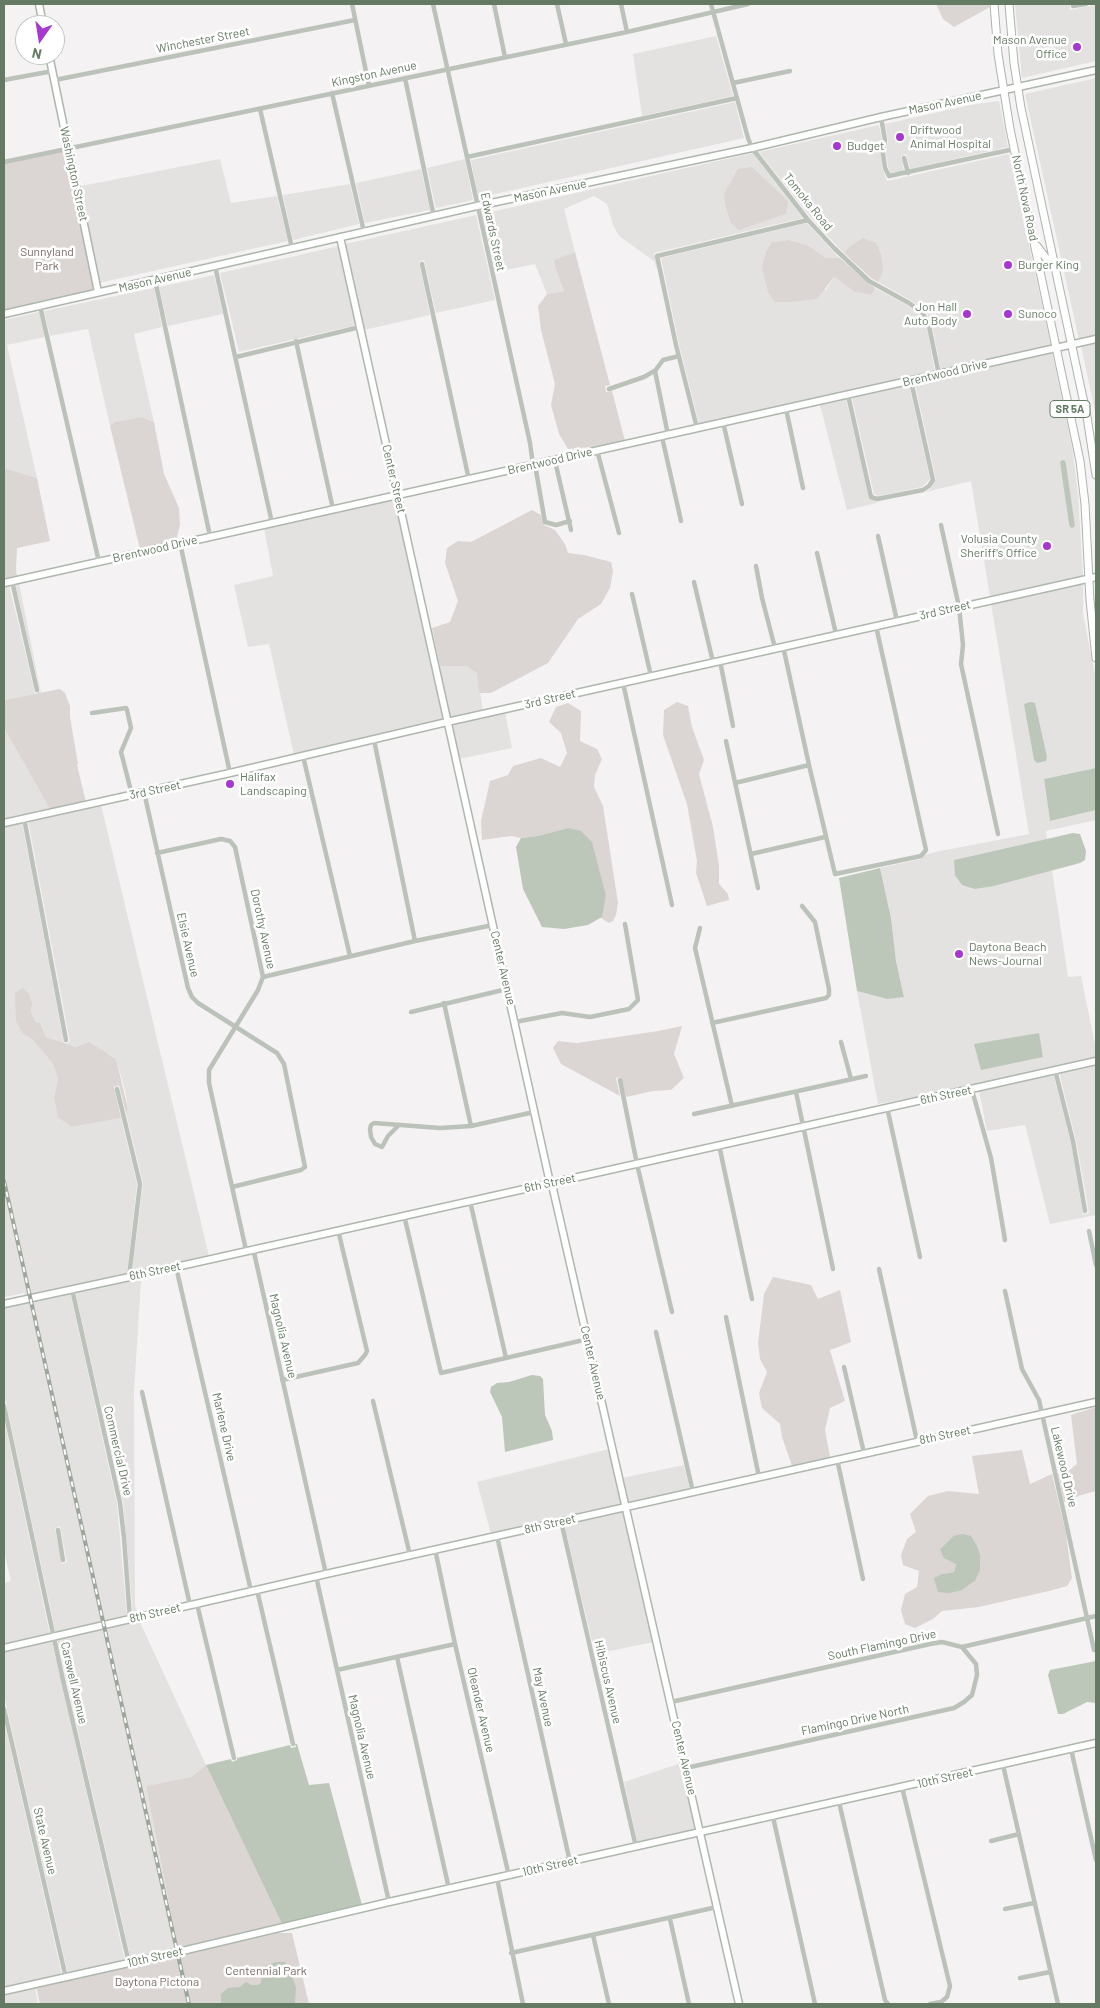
<!DOCTYPE html>
<style>
body{margin:0}
#map{position:relative;width:1100px;height:2008px;overflow:hidden;background:#f5f2f3;font-family:Barlow,sans-serif}
canvas{display:block}
.frame{position:absolute;inset:0;border:5px solid #657a63;pointer-events:none}
.north{position:absolute;left:15px;top:15px;width:50px;height:50px;box-sizing:border-box;background:#fff;border:1px solid #c1cac1;border-radius:50%;rotate:193deg;font-size:14px;font-weight:700;line-height:20px;text-align:center;color:#657a63}
.north::after{content:'';display:block;margin:auto;width:18px;height:22px;background:#a737d0;clip-path:polygon(50% 0,100% 100%,50% 72%,0 100%)}
</style>
<div id="map">
<canvas width="1100" height="2008"></canvas>
<div class="frame"></div>
<div class="north">N</div>
</div>
<script>
const ctx = document.querySelector('canvas').getContext('2d');
ctx.lineJoin = 'round';
function fill(path, color) {
  ctx.fillStyle = color;
  ctx.fill(path, 'evenodd');
}
function toPath(rows) {
  const path = new Path2D();
  for (const r of rows) {
    path.moveTo(r[0], r[1]);
    for (let i = 2; i < r.length; i += 2) path.lineTo(r[i], r[i + 1]);
  }
  return path;
}
function stroke(path, color, width, dash) {
  ctx.strokeStyle = color;
  ctx.lineWidth = width;
  ctx.lineCap = dash ? 'butt' : 'round';
  ctx.setLineDash(dash || []);
  ctx.stroke(path);
}
function drawText(font, color, halo, rows, align = 'center') {
  ctx.font = font + ' Barlow,sans-serif';
  ctx.lineWidth = 5;
  ctx.setLineDash([]);
  ctx.textBaseline = 'middle';
  ctx.strokeStyle = halo;
  ctx.fillStyle = color;
  for (const [text, x, y, turn = 0] of rows) {
    ctx.save();
    ctx.translate(x, y);
    ctx.rotate((+turn || 0) * Math.PI / 180);
    ctx.textAlign = isNaN(turn) ? turn : align;
    if (halo) ctx.strokeText(text, 0, 0);
    ctx.fillText(text, 0, 0);
    ctx.restore();
  }
}
fill(toPath([
 [1015,4,1070,4,1070,10,1096,5,1096,61,1022,78],
 [716,36,733,96,642,116,633,54],
 [1096,78,1096,336,1079,340,1025,94],
 [999,101,1008,147,910,169,906,154,901,156,904,171,890,173,888,166,886,153,888,139,885,124,970,105],
 [735,102,744,138,478,198,471,160],
 [879,125,882,140,881,154,882,168,887,181,1009,154,1051,346,941,371,932,325,926,311,910,300,878,282,883,272,849,247,844,253,836,245,811,218,759,152],
 [753,153,803,218,654,253,658,272,654,261,619,236,613,225,607,204,594,196,564,209,575,252,555,260,556,270,564,291,547,294,535,264,495,272,482,214],
 [220,159,231,203,277,196,288,241,99,283,81,186],
 [465,159,473,200,436,208,427,168],
 [421,169,430,210,365,223,356,183],
 [350,184,359,224,293,240,283,195],
 [476,215,495,300,436,313,424,260,419,262,430,315,364,330,345,244],
 [807,223,840,259,826,258,807,245,789,240,772,242,826,290,834,277,855,292,872,295,875,288,907,305,921,315,927,328,935,373,699,424,679,344,661,258],
 [339,246,357,325,239,352,220,273],
 [214,275,223,314,168,326,159,287],
 [154,288,162,327,134,334,154,422,142,417,115,422,110,426,88,329,50,336,44,311],
 [39,312,45,337,7,345,37,478,4,468,4,320],
 [1096,342,1096,416,1081,346],
 [1052,352,1073,452,1078,494,1083,577,990,597,971,481,926,492,931,488,936,479,915,384],
 [909,385,930,479,922,487,878,496,874,494,852,398],
 [846,399,869,498,878,503,893,499,847,510,820,405],
 [396,499,444,719,294,755,269,644,248,647,234,585,273,576,264,528],
 [418,571,440,666,466,666,477,673,483,711,449,718],
 [19,583,41,693,4,700,4,586,9,585,35,693,40,691,15,584],
 [1083,584,1083,614,1096,679,1096,768,1044,779,1050,821,1096,810,1096,820,1046,831,1047,839,954,860,994,886,1052,870,1068,977,1081,976,1096,1049,1096,1057,974,1086,878,1104,857,991,887,999,904,996,896,961,891,918,880,868,921,859,925,855,935,852,1029,834,991,603],
 [505,712,512,748,459,759,451,724],
 [4,728,50,809,4,820],
 [101,805,209,1256,132,1273,143,1183,126,1113,128,1109,125,1090,116,1059,109,1054,65,1044,70,1042,28,821],
 [22,822,64,1044,46,1037,40,1023,36,1022,31,1012,32,1004,23,1034,32,1039,53,1064,58,1079,54,1097,72,1127,121,1118,137,1184,127,1274,25,1296,24,1293,4,1297,4,827],
 [1096,1064,1096,1215,1050,1224,1025,1125,987,1131,979,1091,1053,1073,1071,1142,1083,1215,1089,1213,1076,1140,1059,1072],
 [171,1271,141,1281,134,1392,135,1605,138,1614,133,1615,123,1502,75,1291],
 [70,1292,117,1504,127,1617,56,1634,4,1393,4,1307],
 [60,1526,67,1562,62,1564,55,1528],
 [4,1419,50,1635,4,1645,4,1583,11,1581,4,1551],
 [609,1449,622,1505,491,1534,477,1482],
 [684,1465,690,1490,627,1504,622,1478],
 [623,1511,654,1642,595,1654,564,1524],
 [139,1620,206,1765,191,1777,146,1786,178,1949,131,1960,57,1640],
 [52,1641,125,1961,68,1974,4,1696,4,1652],
 [4,1721,62,1975,4,1987],
 [681,1763,695,1831,638,1844,624,1782],
 [35,1987,38,2004,4,2004,4,1994]
]), '#e3e2e1');
fill(toPath([
 [936,4,989,4,990,7,954,27,943,19],
 [68,149,98,292,4,314,4,162],
 [752,167,788,201,786,214,739,230,731,223,726,208,724,194,738,169],
 [863,238,876,243,881,255,883,272,878,282,871,278,844,253,849,247],
 [789,240,807,245,826,258,840,258,868,283,875,288,872,295,855,292,834,277,817,299,789,302,775,302,768,292,762,267,766,252,772,242],
 [575,252,610,385,605,386,606,392,612,391,625,441,602,446,568,449,559,434,551,405,555,384,541,330,538,306,547,294,564,291,556,270,554,260],
 [142,417,154,422,164,474,179,508,180,525,176,541,140,549,110,426,115,422],
 [4,468,37,478,50,541,17,548,16,569,17,576,4,578],
 [532,510,541,515,544,525,555,530,565,544,568,553,584,555,611,562,613,571,610,588,601,604,578,619,548,663,491,693,479,693,477,673,466,666,440,666,432,628,450,622,458,601,445,563,447,548,458,541,471,542],
 [60,689,65,693,70,706,70,717,78,764,77,765,86,802,50,809,4,728,4,700],
 [677,702,688,706,692,727,704,760,699,774,713,827,719,866,719,884,728,894,729,900,707,906,696,873,697,861,687,804,663,735,664,710],
 [568,703,581,711,580,741,597,749,602,759,595,775,594,787,603,806,618,903,616,915,613,921,609,923,601,918,606,895,592,843,568,828,538,836,521,838,511,836,482,840,481,821,490,781,508,775,513,766,541,758,560,767,567,753,561,733,549,722,556,707],
 [23,988,29,994,32,1004,31,1012,36,1022,40,1023,46,1037,76,1047,89,1042,116,1059,128,1109,126,1113,119,1085,114,1087,121,1118,72,1127,58,1117,54,1097,58,1079,53,1064,32,1039,23,1034,16,1021,15,993],
 [682,1026,674,1054,684,1078,671,1090,653,1091,626,1097,621,1077,616,1078,620,1096,561,1064,553,1048,558,1041,577,1043,658,1031],
 [773,1277,811,1285,818,1299,840,1290,851,1342,830,1350,845,1401,830,1408,825,1430,830,1457,792,1466,782,1437,780,1424,762,1408,759,1393,767,1372,760,1359,758,1343,764,1294],
 [1096,1407,1096,1491,1081,1495,1064,1502,1058,1474,1066,1473,1077,1464,1071,1415],
 [1022,1450,1030,1484,1052,1474,1066,1534,1072,1578,1067,1586,1049,1591,979,1607,942,1611,933,1619,915,1628,905,1624,901,1610,905,1594,917,1587,919,1571,903,1565,901,1555,907,1539,916,1532,910,1514,928,1496,948,1491,979,1494,972,1456],
 [953,1536,975,1581,962,1590,942,1574,954,1572,956,1564,941,1548],
 [206,1765,282,1924,178,1949,146,1786,191,1777],
 [278,1933,292,1933,309,2004,189,2004,178,1956],
 [177,1955,188,2004,40,2004,36,1986]
]), '#dbd5d4');
fill(toPath([
 [1030,702,1035,703,1047,757,1046,761,1037,763,1034,760,1024,704],
 [1096,768,1096,810,1050,821,1044,779],
 [568,828,581,831,592,842,606,895,602,917,588,925,564,929,542,927,523,889,516,847,521,838,538,836],
 [1073,833,1080,834,1086,851,1085,860,1080,863,994,886,975,889,962,885,955,875,954,860],
 [880,868,891,918,896,961,904,997,887,999,857,991,839,878],
 [1039,1033,1043,1057,981,1070,974,1044],
 [532,1375,540,1376,543,1379,545,1415,552,1431,553,1440,505,1452,502,1417,490,1392,491,1387,497,1383,509,1382],
 [962,1534,971,1536,977,1546,980,1555,980,1570,975,1581,962,1590,950,1593,938,1592,934,1578,942,1574,954,1572,956,1564,944,1558,940,1549,953,1536],
 [1096,1661,1096,1703,1087,1702,1063,1714,1058,1714,1048,1675,1050,1670],
 [295,1744,297,1744,309,1785,329,1783,362,1905,282,1924,206,1765,231,1759,232,1762,237,1760,237,1758,290,1745,291,1748,296,1747],
 [276,1962,285,1962,291,1972,296,1988,295,2004,221,2004,221,1994,228,1988,240,1987,246,1982,252,1985,258,1985,261,1983,262,1967]
]), '#bcc7b9');
stroke(toPath([
 [1063,463,1072,525]
]), '#bcc7b9', 5.5);
const secondary = toPath([
 [39,4,43,25],
 [49,55,98,292],
 [340,237,550,1183,553,1189,739,2004],
 [4,314,477,206,752,148,881,117,1096,70],
 [4,583,1096,339],
 [4,823,230,773,447,722,1096,577],
 [4,1304,176,1267,1096,1061],
 [4,1648,326,1574,1096,1402],
 [4,1991,178,1952,389,1902,1096,1743]
]);
const primary = toPath([
 [994,4,998,54,1010,129,1080,461,1085,504,1090,600,1096,658],
 [1009,4,1014,63,1021,108,1087,417,1096,475],
 [1037,246,1046,258,1054,264]
]);
stroke(secondary, '#aeb7ad', 9);
stroke(primary, '#adb5ac', 9);
stroke(toPath([
 [352,4,369,86],
 [433,4,467,157,530,443,533,465],
 [494,4,505,57],
 [557,4,566,44],
 [621,4,627,32],
 [711,4,748,138,752,148,808,220,834,248,869,281,909,303,923,313,929,326,939,375],
 [1073,6,1086,4],
 [405,78,434,217],
 [4,80,53,71],
 [55,80,355,20],
 [733,83,790,71],
 [332,93,364,232],
 [260,109,292,248],
 [881,117,885,140,883,153,885,168,889,176,1014,149],
 [467,157,737,98],
 [904,158,908,173],
 [4,162,627,32,748,4],
 [422,264,469,480],
 [215,266,272,523],
 [155,280,210,536],
 [40,306,99,562],
 [296,341,333,509],
 [236,357,360,327],
 [609,389,644,377,656,370],
 [848,395,871,497,877,499,923,490,929,486,933,480,911,381],
 [786,409,803,488],
 [723,422,742,504],
 [697,428,676,345,657,256,808,220],
 [668,435,655,371,663,360,679,356],
 [662,437,681,521],
 [597,450,619,533],
 [555,461,571,530],
 [535,465,545,522,556,525,570,521],
 [941,525,959,607,963,645,961,664,998,834],
 [878,536,897,621],
 [180,543,230,773],
 [817,553,836,634],
 [756,566,762,598,775,648],
 [12,581,37,690],
 [694,582,713,662],
 [632,594,651,676],
 [783,646,809,765,835,874,921,856,926,850,876,626],
 [720,661,733,726],
 [623,683,672,905],
 [92,713,126,708,127,710,131,728,121,752,132,795],
 [374,740,415,941],
 [726,741,758,888],
 [303,756,350,956],
 [735,783,809,765],
 [144,792,188,988,192,997,198,1003,277,1053,284,1064,305,1167,301,1170,232,1187],
 [24,818,66,1040],
 [157,853,221,839,230,841,235,847,263,977,258,990,209,1070,209,1083,246,1250],
 [751,854,825,837],
 [700,928,695,948,732,1106],
 [263,977,415,941,493,925],
 [444,1003,471,1126],
 [411,1012,507,989],
 [515,1022,562,1013,590,1017,629,1009,638,1000,625,924],
 [712,1023,826,998,829,995,829,989,815,922,802,906],
 [841,1042,851,1079],
 [1055,1070,1073,1141,1085,1211],
 [620,1080,637,1164,672,1312],
 [117,1089,140,1184,129,1277],
 [972,1090,991,1158,1005,1240],
 [796,1092,833,1269],
 [887,1107,920,1257],
 [694,1114,866,1076],
 [399,1125,388,1136,382,1147,375,1144,371,1137,370,1129,371,1125,374,1123,440,1128,471,1126,534,1112],
 [719,1145,752,1299],
 [470,1201,506,1358],
 [404,1215,441,1373,588,1339],
 [1089,1231,1096,1265],
 [253,1248,326,1574],
 [176,1267,251,1591],
 [879,1269,917,1441],
 [72,1289,120,1503,124,1538,130,1619],
 [1005,1291,1022,1369,1039,1400,1094,1650],
 [726,1317,759,1477],
 [656,1332,693,1492],
 [844,1367,864,1453],
 [282,1380,358,1363,365,1355,367,1351,338,1230],
 [142,1392,190,1605],
 [373,1401,410,1555],
 [4,1406,63,1680,129,1963],
 [837,1459,863,1579],
 [561,1521,636,1847],
 [58,1530,63,1560],
 [497,1536,570,1862],
 [435,1549,455,1644,509,1876],
 [316,1576,389,1902],
 [257,1590,293,1744],
 [197,1604,234,1758],
 [397,1657,449,1889],
 [337,1670,455,1644],
 [671,1702,930,1644,942,1642,962,1647,1096,1616],
 [4,1709,66,1978],
 [1071,1749,1096,1860],
 [1003,1765,1058,2004],
 [686,1768,954,1708,964,1702,972,1695,977,1675,976,1664,962,1647],
 [902,1787,950,1986,947,1997,941,2002,930,2004],
 [839,1802,885,2000,888,2004],
 [773,1817,815,2004],
 [991,1841,1019,1834],
 [497,1878,523,2004],
 [1005,1909,1034,1903],
 [670,1919,689,2004],
 [593,1935,609,2004],
 [511,1953,717,1907],
 [1020,1978,1050,1972]
]), '#bbc2ba', 4.5);
stroke(secondary, '#fff', 6);
stroke(primary, '#fff', 7);
const rail = toPath([
 [4,1181,189,2004]
]);
stroke(rail, '#9ca69b', 4);
stroke(rail, '#fff', 2, [5.5]);
for (const [x, y, r, color] of [
 [1077,47,5,"#a737d0"],
 [900,137,5,"#a737d0"],
 [837,146,5,"#a737d0"],
 [1008,265,5,"#a737d0"],
 [967,314,5,"#a737d0"],
 [1008,314,5,"#a737d0"],
 [1047,546,5,"#a737d0"],
 [230,784,5,"#a737d0"],
 [959,954,5,"#a737d0"]
]) {
  const dot = new Path2D();
  dot.arc(x, y, r, 0, 2 * Math.PI);
  ctx.fillStyle = color;
  ctx.fill(dot);
  stroke(dot, '#fff', 2);
}
for (const [x, y, w] of [
 [1070,409,40]
]) {
  const box = new Path2D();
  box.roundRect(x - w / 2, y - 8.5, w, 17, 4);
  ctx.fillStyle = '#fff';
  ctx.fill(box);
  stroke(box, '#657a63', 1);
}
drawText('bold 11px', '#657a63', null, [
 ["SR 5A",1070,409]
]);
drawText('12px', '#657a63', '#fff', [
 ["Winchester Street",203,40,-11],
 ["Kingston Avenue",374,74,-12],
 ["Mason Avenue",945,103,-12],
 ["Washington Street",74,174,78],
 ["Mason Avenue",550,191,-12],
 ["North Nova Road",1025,198,78],
 ["Tomoka Road",808,202,51],
 ["Edwards Street",493,232,78],
 ["Mason Avenue",155,280,-13],
 ["Brentwood Drive",945,373,-13],
 ["Brentwood Drive",550,461,-13],
 ["Center Street",394,479,77],
 ["Brentwood Drive",155,549,-13],
 ["3rd Street",945,610,-13],
 ["3rd Street",550,699,-13],
 ["3rd Street",155,790,-12],
 ["Dorothy Avenue",263,929,78],
 ["Elsie Avenue",188,945,77],
 ["Center Avenue",503,968,77],
 ["6th Street",946,1095,-12],
 ["6th Street",550,1183,-12],
 ["6th Street",155,1271,-12],
 ["Magnolia Avenue",283,1336,77],
 ["Center Avenue",593,1363,77],
 ["Marlene Drive",224,1427,77],
 ["8th Street",945,1435,-12],
 ["Commercial Drive",118,1451,77],
 ["Lakewood Drive",1064,1467,77],
 ["8th Street",550,1524,-13],
 ["8th Street",155,1613,-13],
 ["South Flamingo Drive",882,1645,-12],
 ["Hibiscus Avenue",608,1682,77],
 ["Carswell Avenue",74,1683,77],
 ["May Avenue",543,1697,78],
 ["Oleander Avenue",481,1710,77],
 ["Flamingo Drive North",855,1720,-12],
 ["Magnolia Avenue",362,1737,77],
 ["Center Avenue",684,1758,77],
 ["10th Street",945,1778,-13],
 ["State Avenue",45,1841,77],
 ["10th Street",550,1866,-13],
 ["10th Street",155,1957,-13]
]);
drawText('12px', '#657a63', '#fff', [
 ["Mason Avenue",1067,40,"right"],
 ["Office",1067,54,"right"],
 ["Driftwood",910,130],
 ["Animal Hospital",910,144],
 ["Budget",847,146],
 ["Burger King",1018,265],
 ["Jon Hall",957,307,"right"],
 ["Auto Body",957,321,"right"],
 ["Sunoco",1018,314],
 ["Volusia County",1037,539,"right"],
 ["Sheriff's Office",1037,553,"right"],
 ["Halifax",240,777],
 ["Landscaping",240,791],
 ["Daytona Beach",969,947],
 ["News-Journal",969,961]
], 'left');
drawText('12px', '#786b65', '#fff', [
 ["Sunnyland",47,252],
 ["Park",47,266],
 ["Centennial Park",266,1971],
 ["Daytona Pictona",157,1982]
]);
</script>
